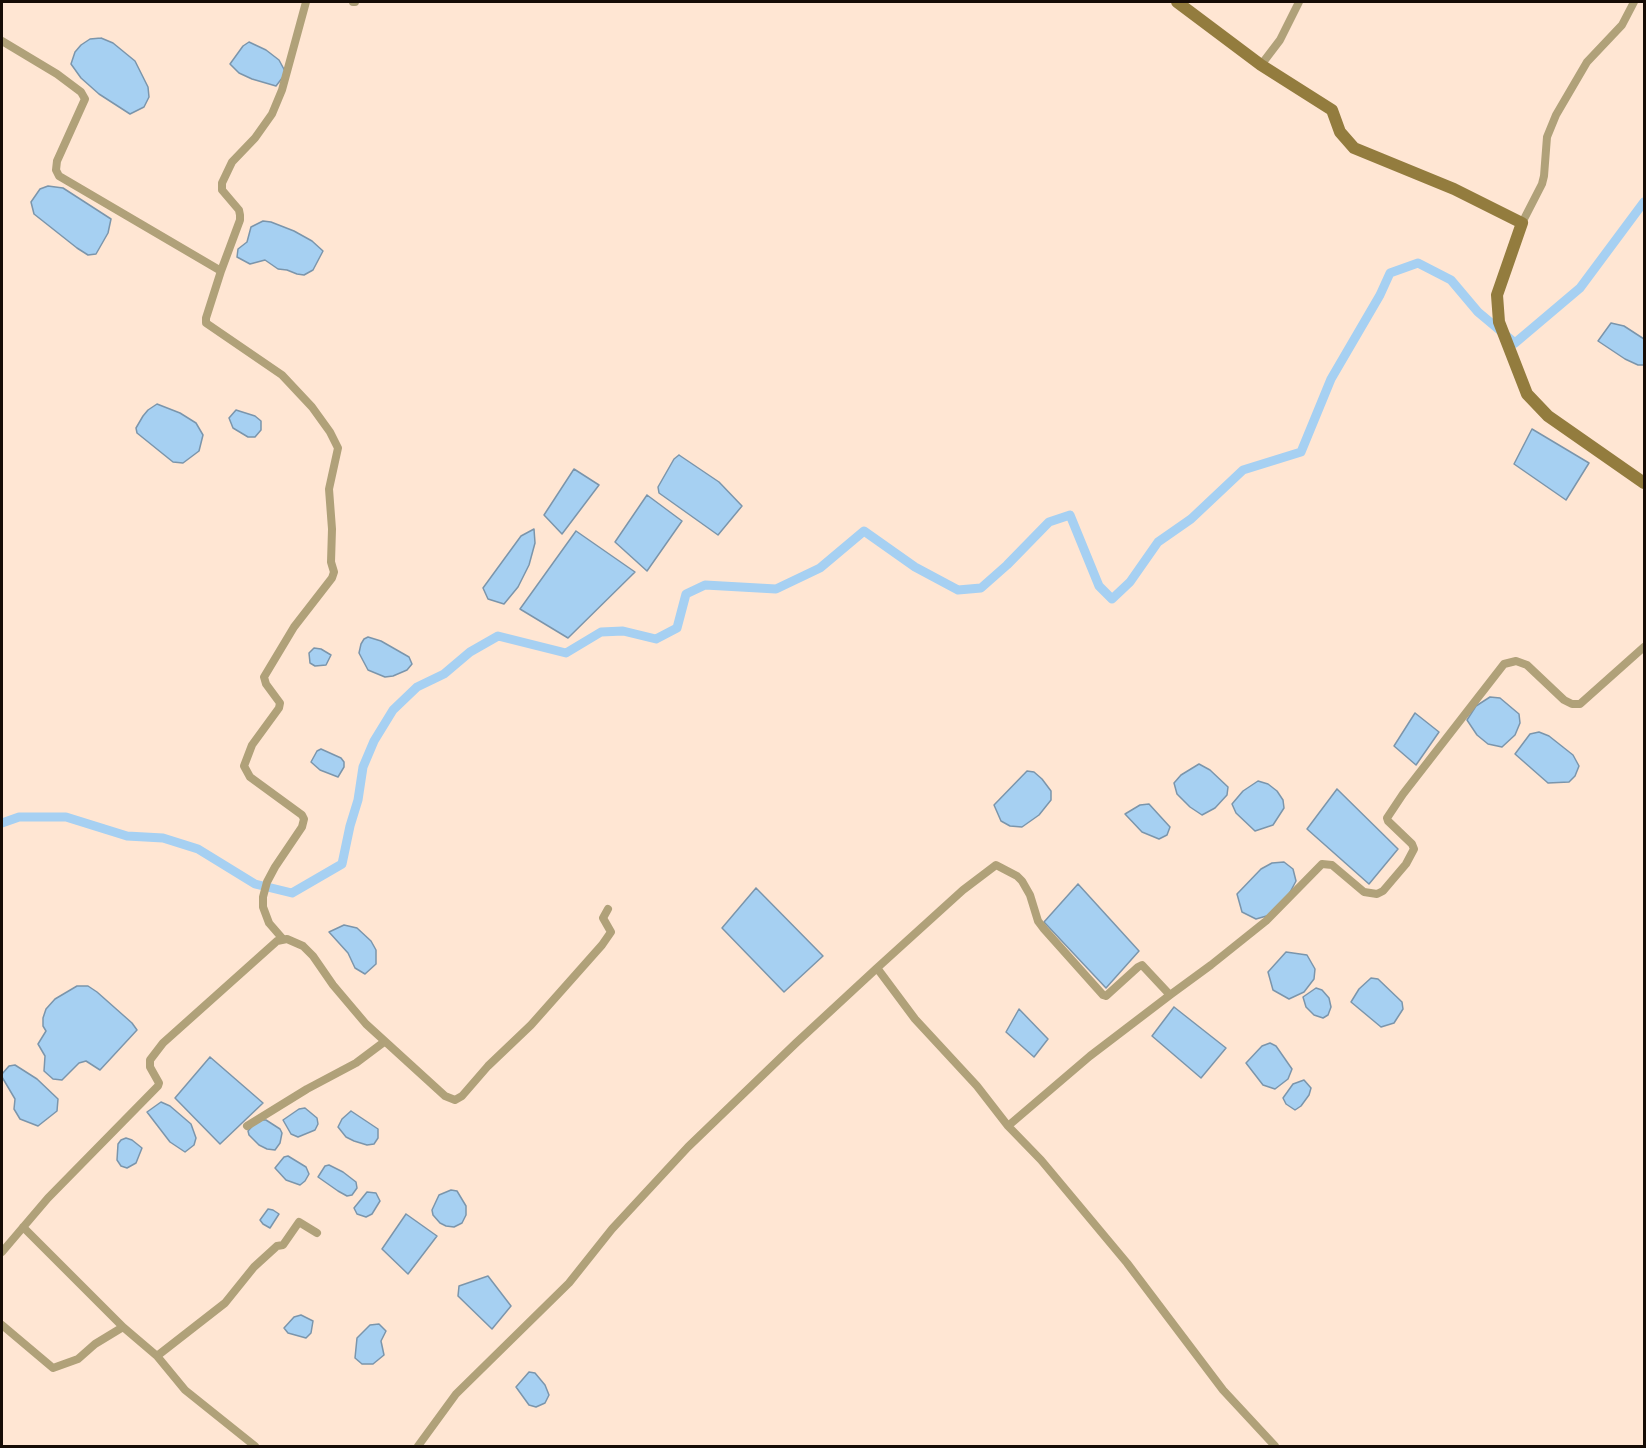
<!DOCTYPE html>
<style>
body{margin:0}
#map{position:relative;width:1646px;height:1448px;overflow:hidden;background:#ffe6d3;font-family:"Asap Condensed",sans-serif}
canvas{display:block}
.frame{position:absolute;inset:0;border:3px solid #160c05;pointer-events:none}
</style>
<div id="map">
<canvas width="1646" height="1448"></canvas>
<div class="frame"></div>
</div>
<script>
const ctx = document.querySelector('canvas').getContext('2d');
ctx.lineJoin = 'round';
function fill(path, color) {
  ctx.fillStyle = color;
  ctx.fill(path, 'evenodd');
}
function toPath(rows) {
  const path = new Path2D();
  for (const r of rows) {
    path.moveTo(r[0], r[1]);
    for (let i = 2; i < r.length; i += 2) path.lineTo(r[i], r[i + 1]);
  }
  return path;
}
function stroke(path, color, width, dash) {
  ctx.strokeStyle = color;
  ctx.lineWidth = width;
  ctx.lineCap = dash ? 'butt' : 'round';
  ctx.setLineDash(dash || []);
  ctx.stroke(path);
}
const water = toPath([
 [101,38,113,43,135,61,148,87,149,97,144,107,130,114,99,94,81,78,71,64,75,52,81,45,90,39,101,38],
 [249,42,266,50,279,60,286,73,276,86,252,79,239,73,230,64,243,46,249,42],
 [48,186,63,188,111,219,108,233,96,254,88,255,77,248,34,214,31,202,40,189,48,186],
 [263,221,271,222,294,231,312,241,323,251,313,270,304,275,297,274,287,270,278,269,265,260,250,264,237,257,238,249,247,242,251,227,263,221],
 [1611,323,1624,326,1644,339,1644,365,1638,365,1625,359,1598,341,1611,323],
 [157,404,180,413,196,423,203,435,199,451,183,463,173,462,137,433,136,428,143,416,148,410,157,404],
 [236,410,255,416,261,421,261,430,255,437,248,437,233,428,229,418,236,410],
 [1532,429,1589,463,1566,500,1514,464,1532,429],
 [679,455,719,482,742,506,718,535,659,493,658,487,674,459,679,455],
 [574,469,599,485,562,534,544,515,574,469],
 [647,495,682,521,647,571,615,542,647,495],
 [534,529,535,543,529,565,518,587,504,604,488,599,483,588,521,536,534,529],
 [576,531,635,572,568,638,520,609,576,531],
 [368,637,381,641,409,657,412,664,407,670,393,676,385,677,368,670,359,653,361,644,364,639,368,637],
 [314,648,321,649,331,655,326,665,315,666,310,663,309,653,314,648],
 [1490,697,1500,698,1519,714,1520,723,1515,735,1502,747,1488,744,1477,735,1467,720,1476,706,1490,697],
 [1415,713,1439,732,1416,765,1394,746,1415,713],
 [1539,732,1549,736,1573,755,1579,766,1575,776,1569,782,1548,783,1515,754,1530,734,1539,732],
 [321,749,341,758,344,762,344,767,338,777,320,770,311,762,317,751,321,749],
 [1199,764,1210,770,1228,787,1227,795,1215,808,1202,815,1190,807,1177,794,1174,783,1181,775,1199,764],
 [1027,771,1034,772,1042,779,1051,791,1051,800,1039,815,1022,827,1010,826,1001,821,994,805,1027,771],
 [1258,781,1268,784,1277,791,1283,800,1284,808,1273,825,1255,831,1236,813,1232,804,1243,791,1258,781],
 [1337,789,1398,849,1369,884,1307,829,1337,789],
 [1149,804,1170,827,1167,835,1159,839,1142,832,1125,814,1140,805,1149,804],
 [1284,862,1293,869,1296,881,1287,898,1270,915,1256,919,1242,912,1237,894,1261,869,1272,863,1284,862],
 [1078,884,1139,951,1106,988,1044,922,1078,884],
 [756,888,823,956,784,992,722,928,756,888],
 [344,925,357,928,371,941,376,950,376,964,365,974,355,968,348,953,329,932,344,925],
 [1286,952,1307,955,1315,969,1314,979,1304,992,1289,999,1273,990,1268,972,1286,952],
 [1371,978,1378,979,1402,1002,1403,1009,1394,1023,1381,1027,1351,1002,1359,989,1371,978],
 [77,986,88,986,97,992,132,1023,137,1030,100,1070,86,1061,79,1063,62,1080,53,1079,44,1071,45,1056,38,1044,46,1031,43,1026,43,1018,46,1009,55,999,77,986],
 [1316,988,1322,990,1329,998,1331,1007,1328,1015,1323,1018,1314,1015,1306,1007,1303,997,1316,988],
 [1174,1007,1226,1048,1201,1078,1152,1036,1174,1007],
 [1019,1009,1048,1039,1034,1057,1006,1032,1019,1009],
 [1270,1043,1276,1046,1292,1069,1288,1079,1275,1089,1263,1085,1246,1063,1262,1046,1270,1043],
 [210,1057,263,1103,220,1144,175,1098,210,1057],
 [15,1065,37,1079,58,1099,57,1111,38,1126,20,1119,14,1109,15,1099,2,1077,2,1074,9,1066,15,1065],
 [1304,1080,1311,1088,1309,1095,1301,1106,1295,1110,1286,1104,1283,1098,1293,1084,1304,1080],
 [161,1102,170,1106,191,1124,196,1138,194,1145,185,1152,170,1142,147,1112,161,1102],
 [305,1108,317,1118,318,1124,315,1130,298,1137,291,1134,283,1120,299,1109,305,1108],
 [351,1111,378,1129,378,1138,374,1144,367,1145,354,1141,346,1137,338,1127,342,1119,351,1111],
 [261,1120,266,1120,280,1129,282,1133,280,1143,275,1150,267,1149,259,1145,249,1135,248,1131,255,1123,261,1120],
 [126,1138,132,1140,142,1148,136,1163,127,1168,121,1166,117,1160,118,1144,121,1140,126,1138],
 [288,1156,306,1167,309,1174,305,1181,300,1185,286,1180,275,1168,284,1157,288,1156],
 [329,1165,343,1172,356,1182,357,1188,352,1195,347,1196,338,1191,318,1177,325,1166,329,1165],
 [451,1190,457,1191,466,1206,466,1215,462,1223,454,1227,446,1226,440,1223,433,1215,432,1210,439,1195,451,1190],
 [367,1192,376,1193,380,1201,372,1214,366,1217,357,1214,354,1208,367,1192],
 [268,1209,273,1210,279,1214,270,1228,263,1224,260,1220,268,1209],
 [406,1214,437,1236,408,1274,382,1249,406,1214],
 [488,1276,511,1306,492,1329,458,1296,459,1286,488,1276],
 [301,1315,313,1321,311,1333,306,1338,288,1333,284,1328,294,1317,301,1315],
 [379,1324,386,1331,381,1341,384,1355,373,1364,362,1364,355,1358,357,1338,370,1325,379,1324],
 [529,1372,535,1373,545,1385,549,1395,545,1403,536,1407,529,1405,516,1387,529,1372]
]);
fill(water, '#a6d0f2');
stroke(water, '#7b95ab', 1.5);
stroke(toPath([
 [2,823,19,817,66,817,127,836,163,838,198,849,255,884,292,893,342,864,350,826,358,800,363,767,374,741,393,710,417,687,444,674,470,652,498,636,566,653,601,632,623,631,656,639,677,628,686,594,705,585,776,589,820,568,864,531,915,567,958,590,981,588,1007,565,1049,522,1070,515,1099,586,1112,599,1130,582,1158,542,1191,519,1243,470,1301,452,1331,379,1380,295,1390,273,1418,263,1451,280,1478,312,1515,343,1580,288,1644,202]
]), '#a6d0f2', 9);
stroke(toPath([
 [353,2,355,2],
 [2,41,57,74,81,92,85,99,57,161,56,170,59,176,221,271,240,220,240,215,239,210,222,190,222,183,232,162,255,138,272,114,282,90,306,2],
 [1261,65,1280,40,1299,2],
 [1522,223,1542,184,1544,176,1547,137,1556,115,1587,62,1622,25,1634,2],
 [221,271,206,318,206,323,282,375,312,407,330,432,338,448,329,489,332,529,331,562,334,572,332,578,294,627,264,677,266,684,280,703,279,708,252,745,244,766,250,777,302,815,304,819,302,827,275,867,267,882,263,897,263,907,269,923,282,938],
 [877,968,963,890,996,865,1017,876,1022,881,1030,895,1038,921,1044,929,1103,995,1106,996,1138,967,1142,965,1170,995,1211,965,1266,921,1322,864,1332,865,1364,892,1377,894,1383,891,1406,864,1414,849,1412,844,1388,821,1387,818,1403,794,1504,664,1516,661,1527,665,1564,700,1572,704,1580,704,1644,647],
 [247,1126,307,1089,356,1063,384,1042],
 [1008,1126,1090,1056,1170,995],
 [23,1227,123,1327],
 [2,1252,48,1198,158,1086,159,1083,150,1067,150,1060,163,1043,277,941,287,939,303,946,313,956,333,985,366,1024,445,1096,455,1100,462,1096,488,1066,531,1025,602,945,611,932,603,918,608,909],
 [2,1325,53,1368,78,1359,95,1344,123,1327,157,1356,225,1303,254,1267,277,1246,283,1245,299,1222,317,1233],
 [157,1356,185,1390,255,1446],
 [418,1446,456,1394,569,1283,612,1229,688,1147,796,1043,877,968,915,1019,977,1086,1008,1126,1041,1160,1127,1263,1223,1390,1275,1446]
]), '#b0a179', 8);
stroke(toPath([
 [1177,2,1261,65,1332,110,1340,132,1354,148,1454,189,1522,223,1497,295,1499,322,1527,394,1548,416,1644,483]
]), '#937c3e', 12);
</script>
